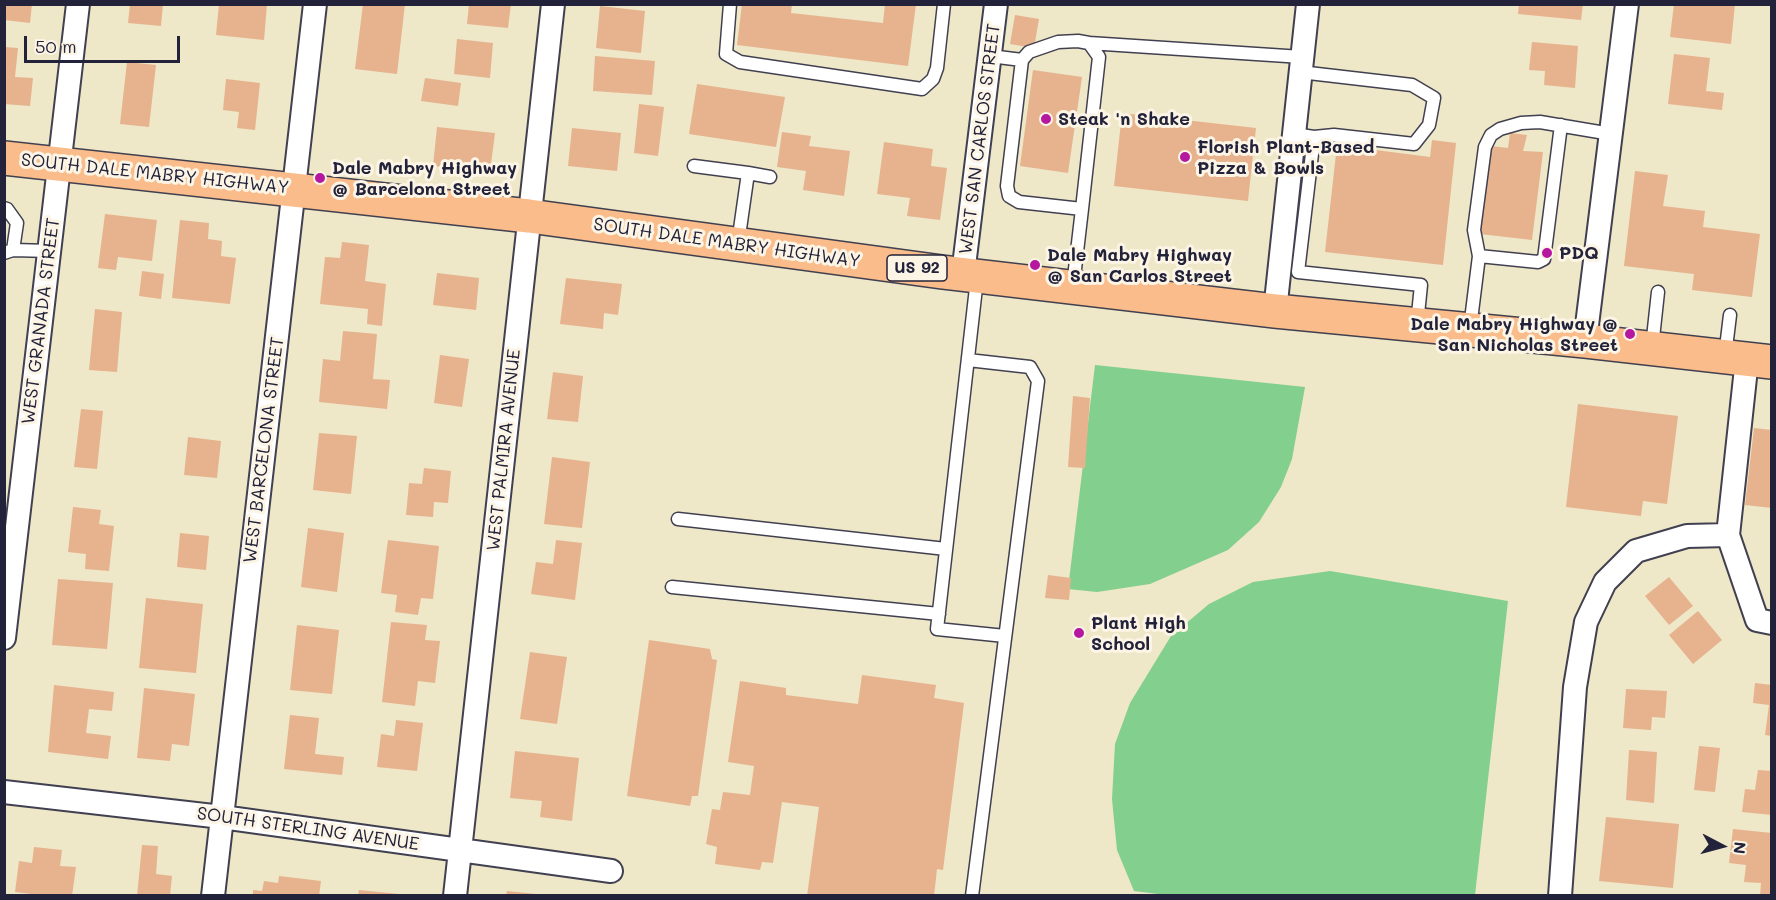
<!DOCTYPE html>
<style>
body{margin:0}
#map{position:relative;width:1776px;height:900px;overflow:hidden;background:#eee7c8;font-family:Mali,sans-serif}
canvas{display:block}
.frame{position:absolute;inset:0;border:6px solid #22223b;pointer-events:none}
.north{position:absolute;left:1692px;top:816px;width:60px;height:60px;-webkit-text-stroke:4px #fcf5e5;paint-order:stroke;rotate:96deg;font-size:16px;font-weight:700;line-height:24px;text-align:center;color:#22223b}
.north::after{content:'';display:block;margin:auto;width:21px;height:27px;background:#22223b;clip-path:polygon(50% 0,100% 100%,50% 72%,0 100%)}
.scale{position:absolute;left:24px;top:36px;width:156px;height:27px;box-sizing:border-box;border:3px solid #22223b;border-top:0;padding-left:8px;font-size:18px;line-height:21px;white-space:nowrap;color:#22223b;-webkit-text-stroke:4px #fcf5e5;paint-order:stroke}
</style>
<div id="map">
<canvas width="1776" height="900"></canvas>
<div class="frame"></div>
<div class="north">N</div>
<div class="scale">50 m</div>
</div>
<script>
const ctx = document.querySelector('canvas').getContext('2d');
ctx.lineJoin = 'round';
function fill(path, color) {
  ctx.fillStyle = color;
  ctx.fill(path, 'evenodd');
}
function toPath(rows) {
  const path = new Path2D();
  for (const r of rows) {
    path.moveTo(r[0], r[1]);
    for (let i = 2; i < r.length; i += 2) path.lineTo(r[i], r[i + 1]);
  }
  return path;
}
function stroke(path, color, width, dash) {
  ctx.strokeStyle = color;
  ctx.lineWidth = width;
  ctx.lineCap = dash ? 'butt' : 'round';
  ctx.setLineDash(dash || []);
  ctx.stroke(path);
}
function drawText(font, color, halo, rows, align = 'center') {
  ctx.font = font + ' Mali,sans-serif';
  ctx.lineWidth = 6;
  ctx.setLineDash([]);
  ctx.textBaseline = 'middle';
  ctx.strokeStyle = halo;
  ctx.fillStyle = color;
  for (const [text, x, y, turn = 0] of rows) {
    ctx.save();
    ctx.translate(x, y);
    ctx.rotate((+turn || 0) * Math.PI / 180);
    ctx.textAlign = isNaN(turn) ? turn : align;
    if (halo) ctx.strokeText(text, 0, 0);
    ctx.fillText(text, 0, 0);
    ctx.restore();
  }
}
fill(toPath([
 [1095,365,1305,387,1292,459,1281,487,1259,522,1228,550,1150,584,1097,592,1068,589],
 [1330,571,1508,601,1475,895,1174,896,1134,891,1117,850,1112,799,1115,744,1130,703,1171,636,1209,604,1253,582]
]), '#83cf8d');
fill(toPath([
 [4,4,32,4,30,23,4,20],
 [130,4,163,4,161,26,128,23],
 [219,4,267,4,264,40,216,35],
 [363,4,405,4,397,74,355,69],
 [469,4,511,4,508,28,467,24],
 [742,4,792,4,791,13,883,23,885,4,916,4,908,66,737,45],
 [1519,4,1583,4,1581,20,1518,14],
 [1674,4,1735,4,1731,44,1670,37],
 [600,6,645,11,641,53,596,48],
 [1015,15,1039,19,1034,48,1010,44],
 [457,39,493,43,490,78,454,74],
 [1532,42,1578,46,1575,88,1544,85,1545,71,1529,70],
 [4,47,18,48,15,77,33,78,30,106,4,104],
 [1674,54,1710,58,1706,91,1724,93,1722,110,1668,104],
 [595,56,655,61,652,95,593,91],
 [127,62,156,65,149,127,120,124],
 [1033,70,1082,77,1068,173,1020,166],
 [425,78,461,83,458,106,421,101],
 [226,79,260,83,255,130,237,128,239,112,223,110],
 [697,84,785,97,776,147,689,134],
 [639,104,664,107,658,156,634,153],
 [1122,113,1256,128,1248,201,1114,186],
 [437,127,495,133,490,172,433,166],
 [572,128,621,133,617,171,568,166],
 [782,132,811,136,809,146,850,151,844,196,803,190,806,171,777,167],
 [1510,133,1527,135,1523,151,1543,152,1532,240,1480,234,1491,146,1508,148],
 [1432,140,1456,143,1443,265,1325,252,1337,145,1430,157],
 [884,142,933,149,931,166,947,168,940,220,907,216,910,198,877,194],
 [1635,171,1668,175,1663,206,1705,211,1703,227,1760,234,1752,297,1692,290,1694,274,1624,266],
 [105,214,157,220,152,261,118,257,116,270,98,268],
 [180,220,209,223,208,239,222,241,221,256,236,258,230,304,172,298],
 [342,242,369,245,365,281,386,284,382,326,367,324,368,309,320,304,325,257,340,258],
 [142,271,164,274,161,299,139,296],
 [437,273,479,278,476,310,433,305],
 [566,278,622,284,618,315,604,313,603,329,560,324],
 [95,309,122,312,117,372,89,370],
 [343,331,377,334,373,379,390,380,387,409,319,402,323,359,340,361],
 [440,355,469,359,462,407,434,403],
 [553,372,583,376,578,422,547,419],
 [1073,396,1090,398,1085,468,1068,467],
 [1578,404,1678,416,1667,504,1643,501,1641,516,1566,507],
 [81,409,103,411,97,469,74,467],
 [1754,428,1772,430,1772,508,1745,505],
 [319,433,357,436,351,494,313,490],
 [188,437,221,441,217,478,184,475],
 [552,457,590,462,582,528,544,524],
 [424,468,451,471,448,503,434,502,433,517,406,515,409,483,422,484],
 [73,507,101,510,99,524,114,526,109,571,85,569,86,554,68,552],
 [308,528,344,533,337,592,301,587],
 [180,533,209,536,206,570,177,567],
 [388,540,439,546,433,599,421,598,418,615,395,612,397,595,381,593],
 [556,540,582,543,575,600,531,594,536,562,553,564],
 [1048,575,1071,578,1069,600,1045,598],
 [1669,577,1693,606,1669,625,1645,596],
 [58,579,113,583,107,649,52,645],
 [146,598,203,604,196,673,139,668],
 [1698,611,1722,640,1693,664,1669,635],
 [391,622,427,625,425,640,440,641,435,683,418,681,415,706,382,702],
 [297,625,339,630,332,694,290,690],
 [649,640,710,649,712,659,717,660,698,796,692,796,690,806,627,796],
 [530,652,567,657,557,724,520,719],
 [862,675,936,685,934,698,964,703,943,870,937,869,934,896,807,896,819,807,782,802,773,863,762,862,760,870,715,864,717,847,706,844,712,809,720,810,723,792,750,795,754,766,728,762,740,681,786,688,786,695,858,704],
 [1755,683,1772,685,1772,736,1765,735,1769,705,1753,703],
 [54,685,114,692,112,711,89,709,86,733,111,736,108,759,48,752],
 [144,688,195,694,189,746,172,744,170,761,137,758],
 [1626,689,1667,691,1665,718,1652,717,1651,730,1623,728],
 [290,715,319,718,315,754,344,757,342,775,284,769],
 [396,720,423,723,417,771,377,767,381,734,394,736],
 [1699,746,1720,748,1715,792,1694,790],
 [1629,750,1657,752,1654,803,1626,800],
 [515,751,579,758,572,821,540,817,542,801,510,798],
 [1758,770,1772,771,1772,815,1742,812,1745,789,1755,790],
 [1606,817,1679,824,1673,888,1599,881],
 [1733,829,1772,833,1772,896,1760,896,1761,883,1744,882,1746,865,1729,863],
 [142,845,158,846,156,874,172,876,170,896,137,896],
 [34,847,62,850,60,866,76,867,72,896,48,896,15,892,19,861,32,863],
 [279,876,321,881,319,896,253,896,253,890,262,891,264,881,278,883],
 [359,890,399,894,399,896,358,896],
 [507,891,536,894,536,896,506,896]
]), '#e6b38e');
const lane = toPath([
 [730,4,726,54,740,62,922,89,933,79,937,68,944,4],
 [1089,43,1302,57],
 [990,56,1022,60],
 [1294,134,1314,137,1334,135,1414,144,1429,125,1434,98,1412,85,1300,72],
 [1314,137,1298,272,1421,285,1417,324],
 [694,166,748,173,738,243],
 [748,173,770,177],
 [4,208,7,209,17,223,13,250,4,253],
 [13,250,50,251],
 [1479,256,1538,262,1544,259,1561,125],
 [977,279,937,629,1005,636],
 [1073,286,1082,209,1099,57,1089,43,1078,41,1058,42,1029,52,1022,60,1007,186,1009,196,1019,202,1082,209],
 [1470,328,1479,256,1474,230,1485,147,1491,135,1500,129,1521,123,1540,122,1611,134],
 [1652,347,1658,292],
 [1725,356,1730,315],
 [968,360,1030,367,1038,381,972,896],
 [678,519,946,549],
 [672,587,939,614]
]);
const street = toPath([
 [963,274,996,4],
 [1275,311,1308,4],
 [1585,341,1627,4],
 [1747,359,1728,535,1757,620,1772,623],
 [4,638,78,4],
 [4,792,222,817,611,871],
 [213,896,315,4],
 [455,896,553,4],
 [1560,896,1575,687,1586,622,1605,582,1636,551,1687,536,1728,535]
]);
const primary = toPath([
 [4,158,529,216,942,272,1275,311,1585,341,1772,362]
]);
stroke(lane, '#414050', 15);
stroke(street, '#414050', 26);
stroke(primary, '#414050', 36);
stroke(lane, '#fff', 12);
stroke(street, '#fff', 22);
stroke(primary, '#f9bc8a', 33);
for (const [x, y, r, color] of [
 [1046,119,6,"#b5179e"],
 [1185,157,6,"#b5179e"],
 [320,178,6,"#b5179e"],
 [1547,253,6,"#b5179e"],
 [1035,265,6,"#b5179e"],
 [1630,334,6,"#b5179e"],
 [1079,633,6,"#b5179e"]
]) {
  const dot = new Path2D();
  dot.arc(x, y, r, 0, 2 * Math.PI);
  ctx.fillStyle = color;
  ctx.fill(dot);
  stroke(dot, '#fcf5e5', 2);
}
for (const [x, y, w] of [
 [917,268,60]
]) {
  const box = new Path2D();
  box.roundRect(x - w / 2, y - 13, w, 26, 4.5);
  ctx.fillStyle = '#fcf5e5';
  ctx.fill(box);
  stroke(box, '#22223b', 1.5);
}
drawText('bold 16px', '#22223b', null, [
 ["US 92",917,268]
]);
drawText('bold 18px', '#22223b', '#fcf5e5', [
 ["Steak 'n Shake",1058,119],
 ["Florish Plant-Based",1197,147],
 ["Pizza & Bowls",1197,168],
 ["Dale Mabry Highway",332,168],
 ["@ Barcelona Street",332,189],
 ["PDQ",1559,253],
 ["Dale Mabry Highway",1047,255],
 ["@ San Carlos Street",1047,276],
 ["Dale Mabry Highway @",1618,324,"right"],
 ["San Nicholas Street",1618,345,"right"],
 ["Plant High",1091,623],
 ["School",1091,644]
], 'left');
drawText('18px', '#22223b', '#fcf5e5', [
 ["WEST SAN CARLOS STREET",980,139,-83],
 ["SOUTH DALE MABRY HIGHWAY",155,174,6],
 ["SOUTH DALE MABRY HIGHWAY",727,243,8],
 ["WEST GRANADA STREET",41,321,-83],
 ["WEST BARCELONA STREET",264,450,-83],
 ["WEST PALMIRA AVENUE",504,450,-84],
 ["SOUTH STERLING AVENUE",308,829,8]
]);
</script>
